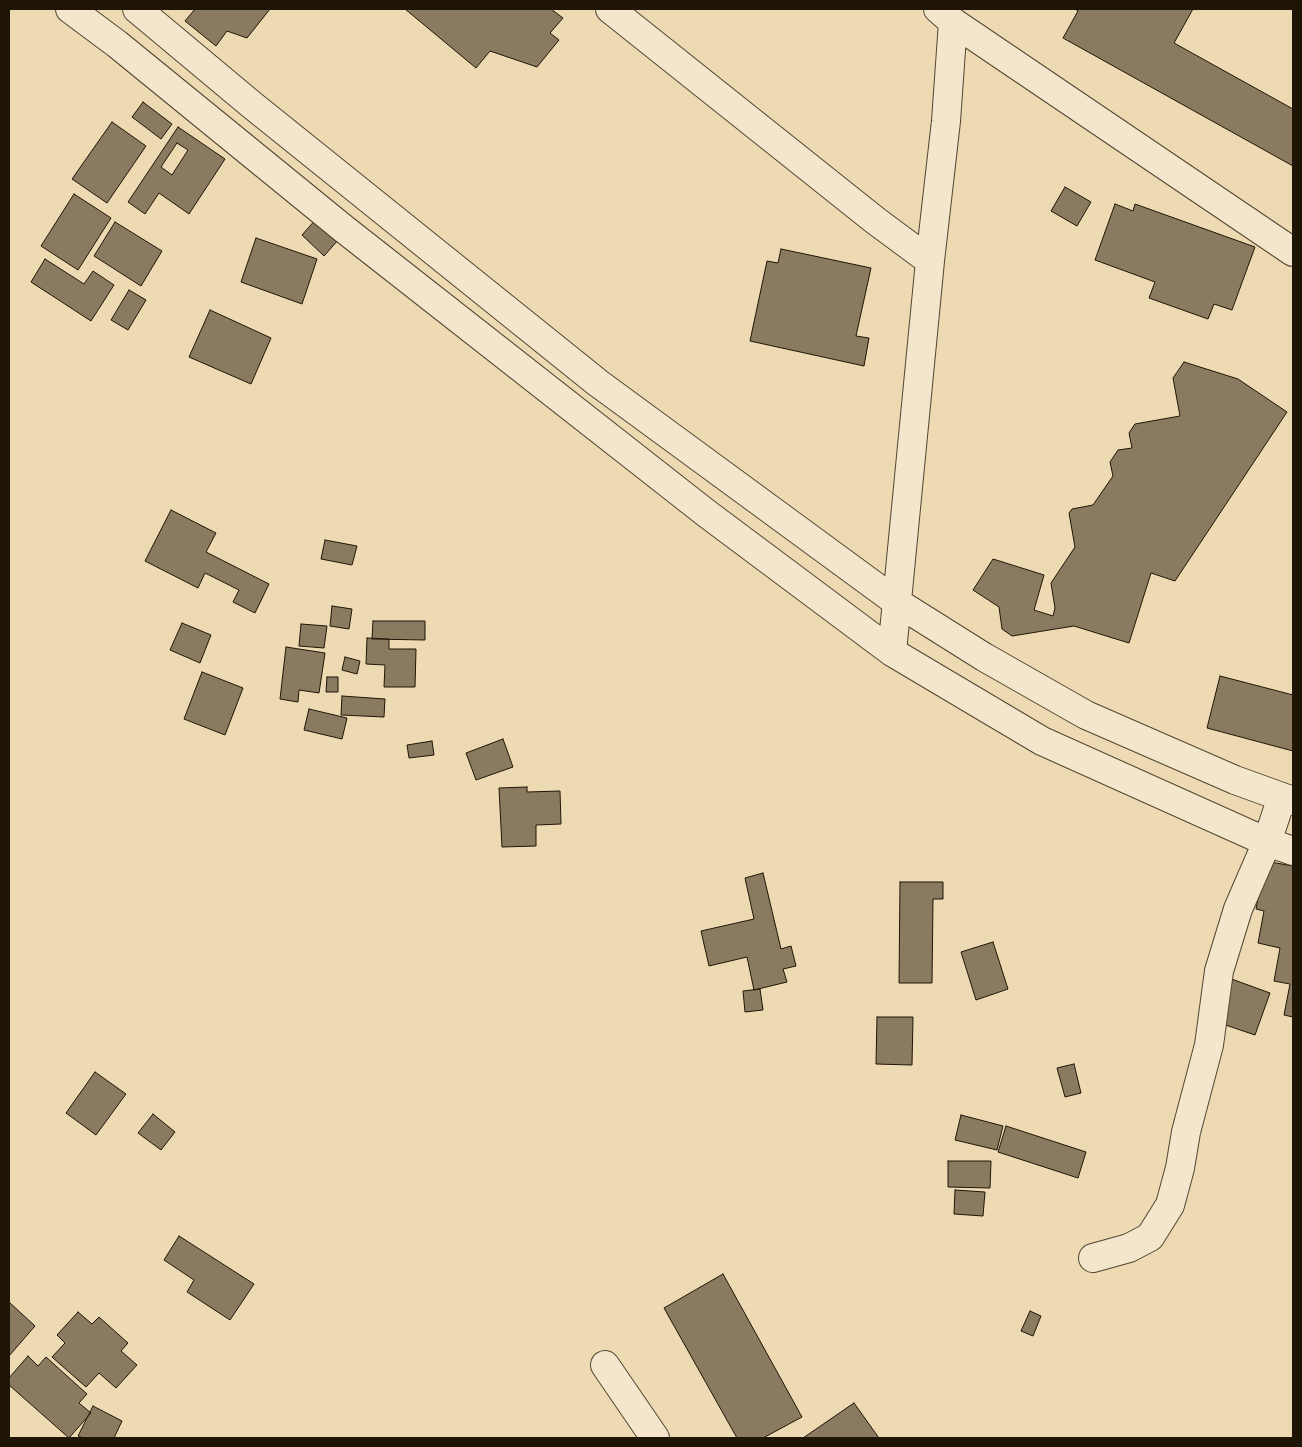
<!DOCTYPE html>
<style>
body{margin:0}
#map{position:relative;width:1302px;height:1447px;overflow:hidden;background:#edd9b2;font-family:"Libre Caslon Text",serif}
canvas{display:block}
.frame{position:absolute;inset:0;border:10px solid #1f1507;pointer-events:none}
</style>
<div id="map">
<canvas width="1302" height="1447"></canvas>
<div class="frame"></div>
</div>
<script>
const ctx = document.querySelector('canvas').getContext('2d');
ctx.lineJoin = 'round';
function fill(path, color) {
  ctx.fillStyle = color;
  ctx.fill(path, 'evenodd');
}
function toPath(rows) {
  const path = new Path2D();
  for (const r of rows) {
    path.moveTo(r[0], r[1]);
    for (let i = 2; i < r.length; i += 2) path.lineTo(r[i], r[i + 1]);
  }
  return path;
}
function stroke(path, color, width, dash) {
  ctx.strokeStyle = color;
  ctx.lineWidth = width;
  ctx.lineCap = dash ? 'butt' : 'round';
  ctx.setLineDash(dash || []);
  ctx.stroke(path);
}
const building = toPath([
 [195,9,270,9,247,38,227,31,216,46,185,21,195,9],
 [405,9,551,9,563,18,550,33,559,40,537,67,490,51,476,68,405,9],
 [1075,9,1193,9,1174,43,1293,109,1293,166,1063,38,1078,11,1075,9],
 [143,102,172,124,161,139,132,117,143,102],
 [112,122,146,146,107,203,72,179,112,122],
 [178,127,225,159,189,214,159,193,145,214,128,202,178,127],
 [177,143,188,150,172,175,161,167,177,143],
 [1065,187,1091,202,1077,226,1051,211,1065,187],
 [74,194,111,218,78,270,41,246,74,194],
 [1115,204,1133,211,1135,204,1255,247,1232,310,1214,304,1208,319,1149,298,1155,282,1095,260,1115,204],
 [317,218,339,239,324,256,302,235,317,218],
 [115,222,162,251,141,286,94,256,115,222],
 [256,238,317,259,302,304,241,282,256,238],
 [781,249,871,268,856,336,869,338,864,366,750,341,767,261,778,263,781,249],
 [45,259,84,284,93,271,114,285,91,321,31,282,45,259],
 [129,290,146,300,128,330,111,320,129,290],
 [210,310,271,338,251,384,189,357,210,310],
 [1184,362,1238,379,1287,412,1175,581,1151,573,1129,643,1074,626,1012,636,1002,629,999,607,973,590,993,559,1044,575,1034,610,1053,616,1055,608,1051,583,1075,547,1069,513,1072,509,1093,505,1113,476,1110,462,1118,450,1132,448,1129,433,1135,424,1180,416,1173,378,1184,362],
 [171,510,216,533,206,552,269,584,255,613,233,602,239,590,205,573,198,588,145,561,171,510],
 [325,540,357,546,352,565,321,559,325,540],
 [332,606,352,609,349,629,330,626,332,606],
 [373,621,425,621,425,640,372,639,373,621],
 [182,623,211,635,200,663,170,650,182,623],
 [301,624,327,626,324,648,299,646,301,624],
 [367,638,389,639,389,649,416,649,415,687,384,687,385,665,366,664,367,638],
 [286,647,325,653,319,693,299,690,298,702,280,699,286,647],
 [345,657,360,661,357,674,342,670,345,657],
 [202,672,243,688,225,735,184,719,202,672],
 [1220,676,1293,695,1293,751,1207,728,1220,676],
 [327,677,338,677,338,692,326,692,327,677],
 [342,696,385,699,384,717,341,715,342,696],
 [309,709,347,718,342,739,304,730,309,709],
 [503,739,513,767,476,780,466,753,503,739],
 [432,741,434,755,409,758,407,745,432,741],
 [527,787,527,792,560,791,561,824,536,825,536,846,502,847,499,788,527,787],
 [1265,861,1293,866,1293,1017,1284,1015,1290,984,1274,981,1280,948,1258,943,1264,911,1256,909,1265,861],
 [763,873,781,949,791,946,796,966,783,969,787,982,754,990,747,957,709,966,701,931,754,919,745,878,763,873],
 [900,882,943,882,943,899,933,899,932,983,899,983,900,882],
 [993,942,1008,989,976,1000,961,952,993,942],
 [1226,977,1270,993,1255,1035,1211,1020,1226,977],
 [760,989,763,1010,745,1012,743,991,760,989],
 [877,1017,913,1017,912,1065,876,1064,877,1017],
 [1074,1064,1081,1093,1065,1097,1057,1068,1074,1064],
 [95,1072,126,1094,96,1135,66,1113,95,1072],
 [153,1114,175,1132,161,1150,138,1133,153,1114],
 [961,1115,1003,1126,997,1150,955,1140,961,1115],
 [1006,1126,1086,1152,1078,1178,998,1152,1006,1126],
 [948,1161,991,1161,990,1188,948,1187,948,1161],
 [955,1190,985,1192,983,1216,954,1214,955,1190],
 [179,1236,254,1284,230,1320,187,1292,194,1280,164,1260,179,1236],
 [723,1274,802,1417,763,1438,737,1438,664,1308,723,1274],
 [9,1302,35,1326,9,1356,9,1302],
 [1030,1311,1041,1316,1033,1336,1021,1331,1030,1311],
 [78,1312,92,1324,99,1317,128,1343,121,1351,137,1365,116,1388,99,1373,86,1387,52,1357,65,1343,57,1335,78,1312],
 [28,1356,38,1366,46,1357,87,1394,79,1403,91,1413,69,1438,9,1385,9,1378,28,1356],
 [854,1403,879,1438,803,1438,854,1403],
 [93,1406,122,1421,114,1438,83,1438,78,1436,93,1406]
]);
fill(building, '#8a7b60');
stroke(building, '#1f1507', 1);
const street = toPath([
 [70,9,117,44,344,229,706,513,892,652,1042,741,1267,842,1293,851],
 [137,9,252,105,598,383,898,603,984,657,1086,715,1235,780,1293,801],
 [610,9,876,221,930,261],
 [938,9,953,22,1293,252],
 [892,652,930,261,946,121,953,22],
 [1093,1258,1129,1248,1150,1237,1170,1205,1180,1168,1186,1132,1209,1045,1219,971,1238,909,1267,842,1282,797],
 [605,1365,655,1438]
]);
stroke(street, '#524632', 30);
stroke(street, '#f3e6cd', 28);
</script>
